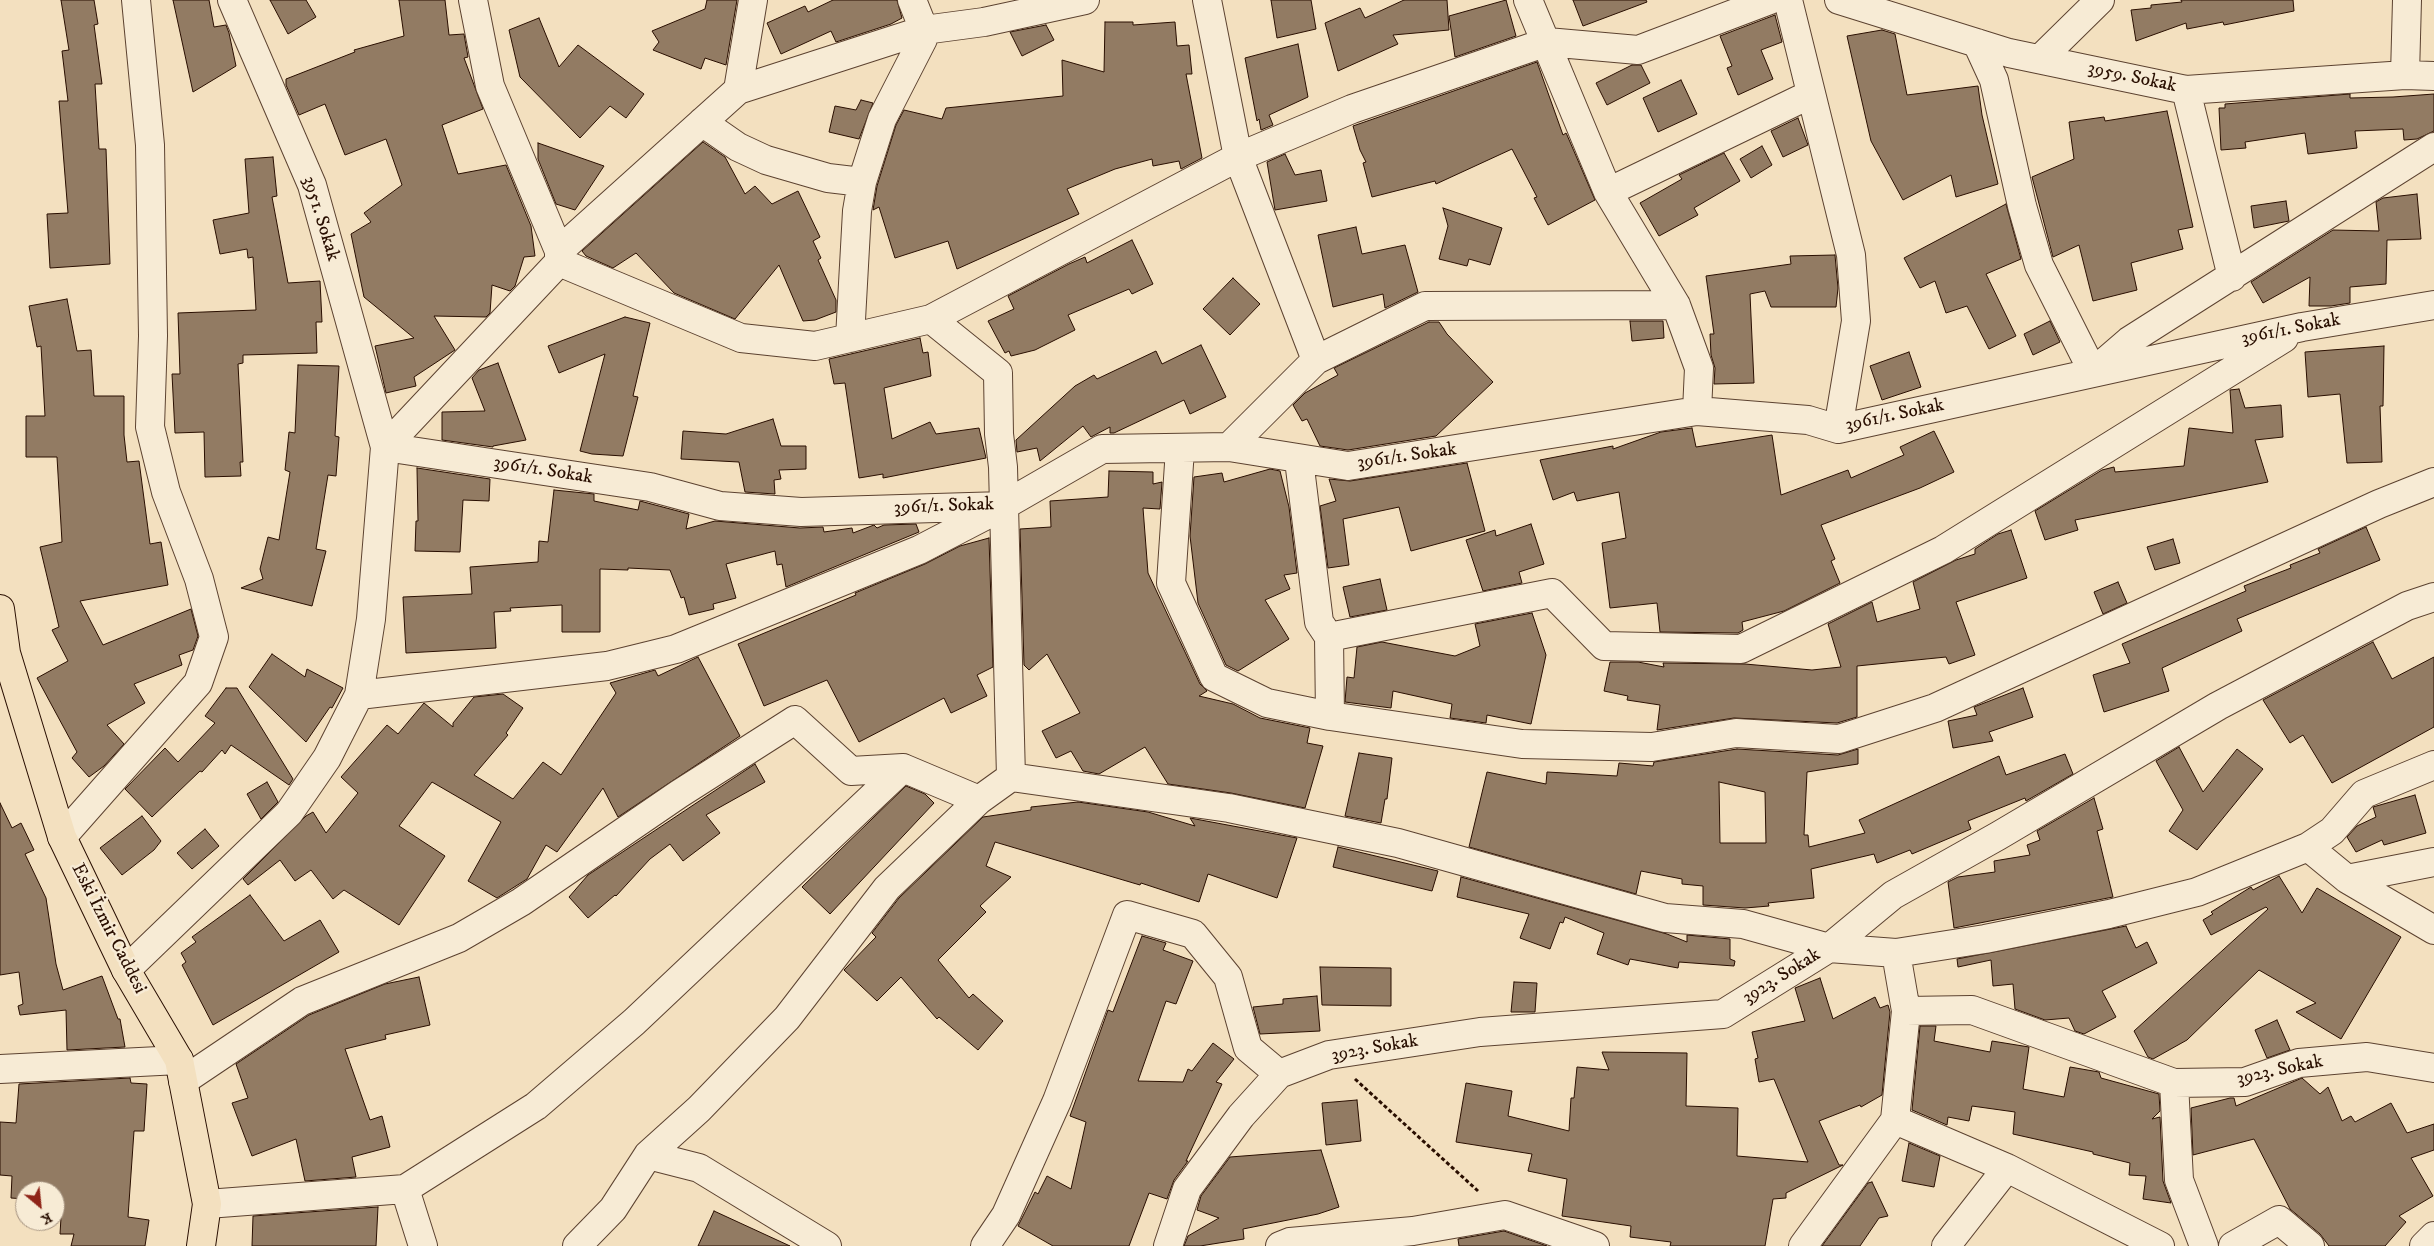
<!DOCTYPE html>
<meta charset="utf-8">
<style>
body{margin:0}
#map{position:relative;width:2434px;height:1246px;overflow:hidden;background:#f3e0bf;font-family:"IM FELL DW Pica",serif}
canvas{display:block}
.north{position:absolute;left:15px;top:1181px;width:50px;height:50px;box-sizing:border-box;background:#f7ebd5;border:1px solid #a59380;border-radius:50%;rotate:152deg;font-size:14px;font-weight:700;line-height:20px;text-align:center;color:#290e00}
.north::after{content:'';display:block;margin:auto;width:18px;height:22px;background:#8f2418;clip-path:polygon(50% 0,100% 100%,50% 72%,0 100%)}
</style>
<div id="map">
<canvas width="2434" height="1246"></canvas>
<div class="north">K</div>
</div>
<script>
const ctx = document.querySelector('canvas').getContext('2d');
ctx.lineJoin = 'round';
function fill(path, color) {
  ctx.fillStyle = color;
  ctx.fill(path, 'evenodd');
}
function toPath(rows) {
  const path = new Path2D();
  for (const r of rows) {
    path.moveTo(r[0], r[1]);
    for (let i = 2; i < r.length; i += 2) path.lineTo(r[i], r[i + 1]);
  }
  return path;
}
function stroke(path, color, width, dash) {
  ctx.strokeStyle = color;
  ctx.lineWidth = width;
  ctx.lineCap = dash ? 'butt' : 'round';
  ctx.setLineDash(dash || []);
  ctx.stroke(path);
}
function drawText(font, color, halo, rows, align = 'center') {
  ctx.font = font + ' "IM FELL DW Pica",serif';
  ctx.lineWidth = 5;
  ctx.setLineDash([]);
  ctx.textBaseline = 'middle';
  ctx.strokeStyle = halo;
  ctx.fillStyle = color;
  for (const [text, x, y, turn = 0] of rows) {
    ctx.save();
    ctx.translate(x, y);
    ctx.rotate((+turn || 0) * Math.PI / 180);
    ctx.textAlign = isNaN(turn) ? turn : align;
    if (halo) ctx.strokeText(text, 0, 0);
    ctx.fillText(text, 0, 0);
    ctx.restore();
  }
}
const building = toPath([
 [61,0,94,0,98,24,94,25,102,84,95,84,99,149,106,149,110,264,50,268,47,214,68,213,59,101,68,101,62,51,69,50,61,0],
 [173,0,209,0,214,27,226,25,229,33,236,66,193,92,173,0],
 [270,0,306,0,316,17,288,34,270,0],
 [399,0,445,0,449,35,464,34,468,57,464,58,483,109,442,125,458,174,506,165,531,226,535,256,524,257,515,286,510,291,492,285,490,313,486,317,434,316,455,350,414,377,416,386,386,393,375,346,414,338,364,297,351,234,371,222,364,213,402,185,386,139,345,155,325,104,299,115,286,85,286,79,355,52,354,50,404,36,399,0],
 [707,0,737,0,726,65,705,58,701,69,653,50,659,42,652,31,705,9,707,0],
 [833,0,897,0,902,18,891,24,836,42,831,31,781,54,767,23,805,6,808,12,833,0],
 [1271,0,1311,0,1316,29,1277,38,1271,0],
 [1404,0,1447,0,1449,30,1393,35,1398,44,1338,71,1325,23,1360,8,1365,18,1404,0],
 [1506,0,1516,36,1455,57,1449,16,1506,0],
 [1573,0,1646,0,1647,2,1583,26,1573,0],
 [2181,0,2293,0,2294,11,2224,25,2223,22,2187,29,2186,23,2136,41,2131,10,2151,8,2151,5,2182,2,2181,0],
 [1775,15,1782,42,1761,50,1773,79,1738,95,1727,68,1732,66,1720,36,1775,15],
 [539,18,559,67,578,45,644,94,626,118,610,106,580,138,520,77,509,30,539,18],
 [1105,22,1133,22,1133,25,1175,22,1177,46,1189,45,1192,74,1186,74,1202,158,1181,169,1179,161,1153,166,1152,159,1115,169,1067,189,1079,214,957,269,948,241,895,258,879,207,873,210,877,186,896,125,904,110,942,119,946,108,1063,96,1062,60,1104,72,1105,22],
 [1046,25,1054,40,1022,56,1010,32,1046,25],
 [1882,30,1895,34,1907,95,1978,86,1982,115,1998,184,1956,197,1951,175,1903,200,1871,141,1847,36,1882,30],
 [1298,44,1308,97,1269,115,1273,125,1261,130,1259,119,1257,121,1245,58,1298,44],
 [1537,62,1563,135,1566,133,1567,135,1595,200,1548,225,1534,198,1537,197,1512,149,1436,184,1435,181,1372,197,1363,163,1366,162,1360,150,1353,126,1537,62],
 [1632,65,1641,65,1650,83,1607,105,1596,83,1632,65],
 [1681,80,1697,114,1658,132,1643,98,1681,80],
 [2350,94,2350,98,2393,97,2434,94,2434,131,2417,139,2404,140,2403,129,2355,131,2357,148,2308,154,2305,133,2245,142,2246,148,2221,150,2219,108,2225,108,2225,104,2350,94],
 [861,100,873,103,859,139,829,132,835,106,856,110,861,100],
 [2167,111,2193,227,2178,230,2183,249,2131,263,2137,290,2093,301,2079,245,2053,257,2032,177,2074,159,2069,122,2104,117,2105,121,2167,111],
 [1798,118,1808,145,1783,157,1771,131,1798,118],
 [703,142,725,157,745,194,755,186,772,204,798,191,820,237,813,241,821,258,818,260,836,300,836,312,815,320,803,321,779,265,735,319,674,293,636,253,613,268,586,256,582,251,703,142],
 [538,143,604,166,575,210,556,204,538,159,538,143],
 [1762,146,1772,165,1751,178,1740,159,1762,146],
 [1724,153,1740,181,1694,208,1698,215,1659,236,1640,203,1682,179,1679,175,1724,153],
 [1285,154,1295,175,1321,170,1327,201,1275,210,1267,162,1285,154],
 [273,157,277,196,272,197,288,283,320,281,322,322,316,322,317,353,243,355,243,363,238,364,243,462,240,462,241,476,205,477,204,432,175,433,172,374,180,374,178,313,256,310,253,257,248,258,247,249,220,254,213,220,249,213,245,159,273,157],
 [2417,194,2421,239,2387,240,2386,284,2350,287,2350,303,2331,306,2309,306,2310,277,2263,303,2251,282,2333,230,2379,231,2376,202,2383,198,2417,194],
 [2286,201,2289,221,2254,228,2251,206,2286,201],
 [2006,204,2021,259,1986,274,2016,336,1989,349,1967,306,1946,313,1935,281,1920,288,1904,258,2006,204],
 [1443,208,1502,228,1490,265,1469,259,1467,266,1439,259,1448,226,1443,208],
 [1356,227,1362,254,1405,245,1418,292,1385,308,1383,294,1333,307,1318,235,1356,227],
 [1132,240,1153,284,1132,294,1129,289,1068,315,1075,330,1035,350,1011,356,1009,351,1005,353,988,321,1014,309,1008,296,1069,264,1085,257,1087,263,1132,240],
 [1835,255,1838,288,1836,307,1771,307,1765,291,1750,294,1754,383,1714,384,1715,368,1711,355,1710,334,1714,334,1706,276,1791,264,1790,256,1835,255],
 [1233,278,1260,304,1230,335,1203,309,1233,278],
 [67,299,77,351,91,350,94,396,124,396,124,435,127,462,139,461,150,544,161,542,168,585,80,601,103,645,191,609,198,636,193,650,179,655,182,665,134,684,145,703,107,725,124,744,104,766,89,777,72,758,77,752,37,678,68,661,52,630,59,627,40,547,62,542,57,457,26,457,26,416,45,416,41,346,37,347,29,306,67,299],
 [625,317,650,323,633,396,638,397,623,456,592,454,580,451,605,354,559,373,548,346,625,317],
 [1630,321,1663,321,1664,338,1632,341,1630,321],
 [2050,321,2060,342,2033,355,2024,334,2050,321],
 [1429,322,1439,322,1447,334,1493,382,1436,436,1348,450,1320,446,1307,419,1302,421,1293,405,1305,393,1338,375,1334,368,1429,322],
 [920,338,923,353,928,352,931,376,884,388,892,439,930,422,936,434,979,428,986,458,883,478,883,474,859,478,845,383,834,384,829,359,920,338],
 [1201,345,1226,397,1190,414,1184,400,1114,433,1110,433,1110,427,1091,437,1083,426,1040,461,1037,448,1017,452,1016,440,1075,386,1094,375,1097,379,1156,351,1162,364,1201,345],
 [2384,346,2383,406,2380,406,2382,462,2347,463,2340,394,2308,397,2305,352,2384,346],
 [1909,352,1921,387,1882,400,1870,366,1909,352],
 [498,363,526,440,493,446,493,447,442,440,442,412,485,411,472,378,479,370,498,363],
 [298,365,339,366,335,436,339,437,336,476,328,475,316,549,326,551,312,606,241,588,263,579,260,569,268,537,279,540,290,472,285,470,289,432,295,433,298,365],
 [2239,389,2245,408,2281,405,2283,437,2255,440,2268,482,2075,520,2078,530,2045,540,2035,511,2102,470,2114,467,2115,472,2184,466,2189,428,2233,433,2230,390,2239,389],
 [773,419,781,446,806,446,806,469,779,470,781,479,774,480,775,494,745,492,739,462,681,459,683,431,726,434,773,419],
 [1692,428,1696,447,1772,435,1781,495,1848,470,1851,478,1904,455,1900,447,1934,431,1954,472,1920,488,1821,525,1835,559,1831,561,1840,583,1784,611,1742,622,1743,630,1738,633,1660,632,1657,603,1610,608,1602,543,1626,538,1619,492,1577,501,1574,492,1553,500,1540,460,1613,446,1613,449,1661,432,1692,428],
 [1467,463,1485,531,1411,551,1399,507,1343,519,1349,565,1328,568,1320,506,1336,501,1329,479,1350,481,1467,463],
 [417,468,490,479,489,501,463,500,460,552,415,551,416,521,418,521,417,468],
 [1270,469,1280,471,1289,507,1297,573,1284,575,1290,589,1265,600,1289,639,1238,671,1226,665,1198,603,1190,536,1194,477,1222,473,1224,482,1270,469],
 [1109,471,1153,472,1153,484,1162,482,1160,509,1143,508,1148,573,1200,684,1207,691,1199,696,1233,704,1260,718,1310,728,1307,743,1323,746,1305,808,1231,793,1168,784,1145,747,1099,774,1083,771,1071,751,1056,758,1042,731,1080,713,1047,654,1029,670,1024,665,1020,529,1051,527,1050,501,1108,497,1109,471],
 [554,490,594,494,594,501,638,510,640,501,689,514,686,529,715,521,800,528,823,527,824,532,852,528,853,533,874,525,877,528,884,525,916,524,919,532,786,587,782,564,777,565,775,551,726,564,736,598,713,604,714,609,689,615,684,597,681,598,670,570,628,568,628,570,600,569,600,632,562,632,562,605,510,608,511,611,494,612,496,648,406,653,403,597,472,594,470,567,538,562,539,541,548,542,554,490],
 [1531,524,1544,564,1519,572,1522,583,1483,591,1466,540,1495,530,1496,536,1531,524],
 [2366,527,2380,560,2237,619,2242,631,2162,668,2169,691,2104,712,2093,675,2130,663,2122,644,2246,591,2244,586,2291,568,2290,565,2320,553,2318,549,2366,527],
 [2011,530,2027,578,1956,602,1975,655,1949,664,1946,657,1857,666,1857,717,1837,723,1734,718,1657,730,1660,705,1627,700,1628,696,1604,691,1610,662,1638,662,1664,667,1663,663,1745,664,1812,670,1841,667,1828,624,1872,602,1877,622,1920,609,1913,582,1956,560,1975,554,1975,549,1998,534,2011,530],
 [989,538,993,667,977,675,987,696,951,713,944,698,859,742,827,680,764,706,738,644,856,595,855,593,925,564,960,546,989,538],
 [2173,539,2180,563,2155,570,2147,547,2173,539],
 [1380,579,1387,610,1350,617,1343,587,1380,579],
 [2118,582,2127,603,2103,614,2094,592,2118,582],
 [1532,613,1546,655,1531,724,1487,715,1486,723,1450,718,1452,704,1393,691,1391,708,1345,702,1347,677,1354,678,1357,647,1382,642,1455,656,1480,646,1475,624,1532,613],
 [2373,642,2392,679,2434,657,2434,727,2332,783,2303,735,2290,743,2263,700,2373,642],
 [272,654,305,677,307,669,343,688,332,708,330,707,306,742,249,687,272,654],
 [698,657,740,736,618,817,603,788,557,852,546,845,527,879,497,898,468,881,501,822,432,782,399,826,445,856,399,925,344,890,333,899,311,870,295,881,280,860,248,885,243,879,306,816,313,812,326,833,358,793,341,777,387,725,398,734,424,703,453,727,453,723,474,697,503,694,523,708,506,733,508,735,474,775,513,799,543,762,561,775,616,693,610,683,655,670,658,676,698,657],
 [226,688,237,688,293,779,289,785,231,745,225,754,222,750,202,772,200,771,152,817,125,789,165,748,178,762,215,723,205,716,226,688],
 [2023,688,2033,717,1989,732,1993,741,1953,748,1948,721,1977,715,1974,707,2023,688],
 [2179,747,2203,792,2237,749,2263,769,2197,850,2169,831,2183,810,2156,761,2179,747],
 [1737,749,1838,755,1858,749,1858,764,1807,772,1804,835,1808,835,1809,847,1865,833,1859,820,1999,756,2006,775,2065,754,2073,774,2026,801,2025,798,1968,821,1971,829,1912,854,1910,850,1877,863,1874,854,1811,869,1814,898,1768,903,1769,906,1745,908,1703,905,1703,886,1682,884,1682,879,1641,871,1636,894,1469,847,1487,772,1546,784,1547,772,1617,776,1619,763,1653,766,1654,762,1737,749],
 [1719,782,1765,792,1766,843,1720,843,1719,782],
 [1359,753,1392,758,1387,799,1385,799,1381,823,1345,816,1359,753],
 [755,764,765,782,706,815,720,833,683,861,670,844,650,859,616,896,615,895,588,918,569,897,588,875,755,764],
 [267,782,278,802,261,819,247,794,267,782],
 [906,786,925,794,934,803,830,914,802,887,906,786],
 [2415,795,2426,833,2384,845,2382,840,2356,852,2347,837,2357,826,2376,817,2373,807,2415,795],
 [2094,798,2103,829,2097,831,2113,897,1954,928,1948,882,1958,877,1995,872,1994,861,2030,855,2027,845,2040,840,2037,831,2094,798],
 [1078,802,1148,812,1195,826,1190,818,1297,838,1277,898,1208,874,1199,902,1141,883,1140,885,995,842,986,866,1011,877,980,906,986,912,938,960,969,998,973,994,1003,1021,978,1050,939,1017,937,1019,901,977,877,1001,844,970,876,937,872,933,899,898,983,817,1031,810,1031,807,1078,802],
 [0,803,12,828,21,823,34,850,25,854,46,898,56,964,63,990,102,976,118,1019,120,1019,125,1047,67,1050,66,1010,20,1015,18,1006,23,1004,19,972,0,975,0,803],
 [142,816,161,841,154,850,122,875,100,848,142,816],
 [205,829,219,846,192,869,177,853,205,829],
 [1338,847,1438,871,1432,891,1333,867,1338,847],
 [2279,876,2302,913,2317,888,2401,937,2341,1039,2296,1012,2316,1003,2259,970,2187,1040,2153,1059,2148,1057,2134,1031,2268,909,2266,907,2211,935,2203,920,2213,914,2211,912,2251,887,2253,890,2279,876],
 [1461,877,1667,934,1687,942,1687,935,1730,939,1730,959,1735,961,1734,966,1679,962,1678,968,1630,959,1628,965,1597,954,1604,933,1565,917,1563,923,1560,922,1550,949,1520,938,1529,914,1457,897,1461,877],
 [250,895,284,941,320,920,339,952,213,1025,182,965,186,962,181,953,196,942,192,937,250,895],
 [2126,926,2136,948,2147,942,2157,963,2102,991,2116,1017,2084,1034,2075,1031,2069,1018,2045,1020,2015,1009,2013,984,1993,986,1991,960,1958,967,1957,959,2126,926],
 [1142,936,1166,943,1163,950,1193,961,1176,1004,1166,1001,1138,1081,1183,1082,1188,1069,1192,1071,1213,1043,1234,1059,1216,1082,1222,1084,1186,1161,1188,1161,1174,1180,1167,1199,1149,1193,1129,1246,1053,1246,1018,1226,1035,1192,1038,1194,1047,1176,1071,1189,1086,1122,1070,1116,1108,1010,1113,1012,1142,936],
 [1320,967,1391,968,1391,1006,1322,1005,1320,967],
 [419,977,430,1025,385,1035,386,1039,345,1049,370,1120,382,1116,390,1147,352,1157,356,1177,305,1181,296,1139,252,1156,232,1103,248,1098,236,1064,309,1015,385,984,419,977],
 [1820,978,1833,1019,1875,997,1880,1008,1888,1005,1890,1012,1882,1095,1861,1107,1860,1105,1819,1121,1839,1165,1843,1165,1786,1193,1786,1198,1773,1199,1765,1246,1670,1246,1671,1242,1630,1237,1631,1226,1562,1216,1567,1179,1528,1171,1532,1154,1456,1142,1466,1083,1512,1091,1508,1116,1569,1131,1571,1098,1574,1098,1577,1067,1609,1070,1602,1052,1687,1053,1686,1106,1738,1108,1737,1156,1808,1162,1774,1079,1759,1082,1755,1059,1758,1058,1752,1032,1805,1021,1795,988,1820,978],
 [1514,982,1537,983,1535,1012,1511,1012,1514,982],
 [1317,996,1320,1031,1260,1034,1253,1007,1283,1004,1283,999,1317,996],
 [2277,1020,2290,1050,2267,1058,2255,1030,2277,1020],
 [1920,1026,1936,1026,1934,1041,1990,1052,1992,1041,2029,1047,2023,1089,2064,1097,2070,1067,2099,1072,2101,1078,2159,1094,2160,1111,2152,1119,2160,1117,2163,1181,2171,1203,2143,1199,2146,1176,2129,1175,2130,1163,2093,1154,2093,1152,2013,1134,2015,1112,1972,1106,1969,1121,1948,1117,1947,1125,1912,1110,1920,1026],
 [130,1078,131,1083,147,1084,144,1131,134,1131,128,1217,149,1220,145,1246,71,1246,74,1234,60,1234,62,1201,55,1201,55,1191,25,1191,25,1199,11,1198,12,1176,0,1175,0,1122,16,1123,19,1084,130,1078],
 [2302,1078,2320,1094,2328,1087,2342,1121,2351,1116,2355,1122,2391,1103,2407,1133,2434,1124,2434,1150,2411,1158,2433,1196,2399,1216,2406,1222,2385,1246,2329,1246,2320,1234,2290,1209,2254,1139,2193,1155,2191,1108,2230,1098,2234,1098,2236,1106,2302,1078],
 [1357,1100,1361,1141,1326,1145,1322,1103,1357,1100],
 [1909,1143,1940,1156,1934,1187,1902,1181,1909,1143],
 [1321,1150,1339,1207,1318,1214,1243,1229,1244,1239,1200,1246,1184,1246,1188,1236,1219,1218,1197,1210,1201,1196,1230,1157,1321,1150],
 [1872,1182,1888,1216,1879,1218,1860,1246,1822,1246,1868,1183,1872,1182],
 [378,1207,376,1246,252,1246,253,1216,378,1207],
 [714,1211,790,1246,698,1246,714,1211],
 [1504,1231,1547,1246,1459,1246,1458,1239,1504,1231]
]);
fill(building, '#927b63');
stroke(building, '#290e00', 1);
const minor = toPath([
 [232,0,312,185,385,447,650,487,720,506,801,512,1003,506,1102,449,1229,447,1348,466,1697,411,1808,420,1838,429,2302,327,2434,305],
 [473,0,490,86,559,251],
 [1207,0,1238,157,1316,360,1229,447],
 [1528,0,1608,192,1676,305,1699,368,1697,411],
 [1788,0,1851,255,1856,321,1838,429],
 [1839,0,2009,53,2186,90,2405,75,2434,76],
 [1977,43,1994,80,2022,206,2039,265,2093,372,2129,341,2434,147],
 [2040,59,2100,0],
 [2405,75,2407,0],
 [738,90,753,0],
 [2186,90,2232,277],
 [702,122,738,147,766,160,828,178,862,182],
 [1608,192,1811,94],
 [559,262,741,338,815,346,931,319,1238,157,1352,109,1547,42,1638,50,1770,0],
 [931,319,998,373,999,434,1003,467,1011,777],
 [850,338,857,211,862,182,882,119,923,39,924,30,912,0],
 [1316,360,1425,306,1676,305],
 [1180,449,1171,583,1214,677,1267,703,1330,716,1522,744,1652,747,1736,733,1839,739,1935,708,2379,504,2434,482],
 [1299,460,1319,622,1329,637,1552,593,1604,646,1741,649,1943,550,2284,338],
 [1329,637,1330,716],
 [359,695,607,666,676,649,919,550,998,509],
 [62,837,198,683,214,637,199,579,166,492,150,427,153,336,150,145,136,0],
 [2308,847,2332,831,2364,794,2434,765],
 [2347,879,2434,930],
 [1896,953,1985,939,2109,914,2197,892,2308,847,2347,879,2434,862],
 [126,970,289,813,327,758,359,695,371,619,385,447,559,262,559,251,738,90,924,30,984,22,1085,0],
 [0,1069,179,1060],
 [183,1081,302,1001,459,938,521,902,679,794,795,720,851,771,903,768,979,800],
 [2174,1083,2179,1180,2204,1246],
 [1895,1120,2007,1168,2160,1246],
 [648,1155,699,1168,827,1246],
 [405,1189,423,1246],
 [207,1204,405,1189,536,1106,634,1022,903,768],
 [577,1246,613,1209,648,1155,699,1109,787,1018,887,888,979,800,1011,777,1229,808,1398,843,1665,918,1743,924,1829,948,1893,895,1998,836,2218,706,2407,606,2434,597],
 [985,1246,1006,1215,1057,1101,1127,915,1193,934,1228,977,1248,1048,1279,1074],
 [1168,1246,1187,1189,1241,1116,1279,1074,1329,1055,1480,1032,1723,1014,1829,948,1896,953,1906,1011,1972,1010,2174,1083,2245,1082,2299,1063,2367,1057,2434,1068],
 [1280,1246,1290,1242,1413,1231,1505,1215,1595,1246],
 [1803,1246,1895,1120,1906,1011],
 [1946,1246,2007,1168],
 [2233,1246,2279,1220,2310,1246],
 [2424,1246,2434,1236]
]);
const major = toPath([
 [0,609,6,653,62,837,126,970,179,1060,207,1204,201,1246]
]);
stroke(minor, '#5c4230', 30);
stroke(major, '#290e00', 30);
stroke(toPath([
 [1355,1079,1478,1191]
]), '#290e00', 3, [4, 2.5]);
stroke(minor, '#f7ebd5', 28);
stroke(major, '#f3e0bf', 28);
drawText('19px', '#290e00', '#f7ebd5', [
 ["3959. Sokak",2132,78,12],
 ["3951. Sokak",320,219,73],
 ["3961/1. Sokak",2291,330,-11],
 ["3961/1. Sokak",1895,416,-12],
 ["3961/1. Sokak",1407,457,-8],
 ["3961/1. Sokak",543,471,9],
 ["3961/1. Sokak",944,507,-2],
 ["Eski İzmir Caddesi",108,929,63],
 ["3923. Sokak",1782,977,-32],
 ["3923. Sokak",1375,1049,-10],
 ["3923. Sokak",2280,1071,-12]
]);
</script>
